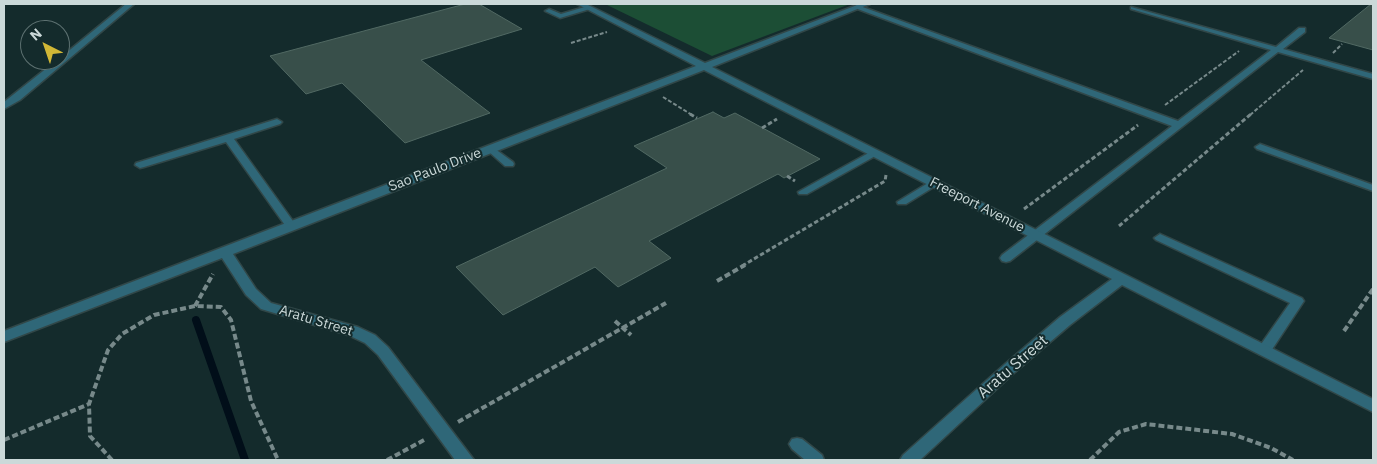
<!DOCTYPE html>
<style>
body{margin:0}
#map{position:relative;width:1377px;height:464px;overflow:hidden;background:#142b2c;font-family:"IBM Plex Sans",sans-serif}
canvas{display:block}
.frame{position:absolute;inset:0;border:5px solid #cbd9d9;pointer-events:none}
.north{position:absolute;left:20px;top:20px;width:50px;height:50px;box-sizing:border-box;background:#142b2c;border:1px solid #5d7171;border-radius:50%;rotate:319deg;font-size:14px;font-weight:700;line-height:20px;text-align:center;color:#cbd9d9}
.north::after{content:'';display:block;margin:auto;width:18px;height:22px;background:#d1b736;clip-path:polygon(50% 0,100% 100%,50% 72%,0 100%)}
</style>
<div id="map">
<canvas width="1377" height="464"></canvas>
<div class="frame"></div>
<div class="north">N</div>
</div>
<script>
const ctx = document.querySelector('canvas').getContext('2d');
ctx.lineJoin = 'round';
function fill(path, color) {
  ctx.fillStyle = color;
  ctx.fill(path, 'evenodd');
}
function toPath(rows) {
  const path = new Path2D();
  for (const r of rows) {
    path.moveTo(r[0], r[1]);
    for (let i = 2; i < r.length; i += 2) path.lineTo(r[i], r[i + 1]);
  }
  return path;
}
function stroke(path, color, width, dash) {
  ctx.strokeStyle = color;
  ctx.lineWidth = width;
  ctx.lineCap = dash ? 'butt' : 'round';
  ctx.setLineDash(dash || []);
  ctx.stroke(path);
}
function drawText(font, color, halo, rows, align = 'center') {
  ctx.font = font + ' "IBM Plex Sans",sans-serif';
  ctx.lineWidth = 4;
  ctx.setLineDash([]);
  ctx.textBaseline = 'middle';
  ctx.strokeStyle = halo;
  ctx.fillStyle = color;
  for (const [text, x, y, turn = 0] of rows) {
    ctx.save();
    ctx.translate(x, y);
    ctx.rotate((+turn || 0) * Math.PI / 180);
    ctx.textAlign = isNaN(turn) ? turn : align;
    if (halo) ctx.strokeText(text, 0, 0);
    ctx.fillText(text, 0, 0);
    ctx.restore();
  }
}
fill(toPath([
 [605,4,850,4,712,56]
]), '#1c4e35');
stroke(toPath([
 [196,320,245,460]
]), '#010e19', 8);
const building = toPath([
 [465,4,479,4,522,29,421,60,490,113,405,143,342,83,306,94,270,56,465,4],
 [1371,4,1373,4,1373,50,1329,38,1371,4],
 [713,112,724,118,735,113,820,159,784,178,778,174,649,241,671,258,618,287,595,267,503,315,456,267,667,168,634,146,713,112]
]);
fill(building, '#384f4a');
stroke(building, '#516963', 1);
const lane = toPath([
 [857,5,1178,121,1271,50,1131,9,1131,7,1276,47,1299,28,1305,28,1305,32,1283,49,1373,74,1373,79,1278,52,1010,261,1006,262,1002,261,1000,258,1002,255,1172,126,855,8,854,7,857,5],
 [588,6,590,7,590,9,560,18,545,11,549,9,561,14,588,6],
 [277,119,282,122,280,124,234,139,295,224,297,226,295,228,287,228,226,142,144,167,140,168,135,165,136,163,277,119],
 [1260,144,1373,185,1373,191,1257,149,1255,147,1260,144],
 [491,146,513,162,514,164,513,166,505,166,488,151,486,149,491,146],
 [874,150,877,151,879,153,877,155,807,194,799,194,798,192,874,150],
 [933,180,937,181,938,183,937,185,906,204,898,204,897,202,933,180],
 [1160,234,1302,298,1304,301,1302,304,1269,354,1264,355,1259,354,1257,350,1290,303,1156,240,1154,238,1160,234],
 [797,438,802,439,822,455,824,460,805,460,792,449,789,444,792,439,797,438]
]);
const street = toPath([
 [126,4,134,4,20,100,4,109,4,102,57,60,60,60,60,58,126,4],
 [577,4,586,4,705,63,860,4,870,4,712,67,1373,399,1373,412,1122,285,1070,325,1015,372,920,460,900,460,903,455,1005,364,1060,317,1112,279,704,70,233,254,256,289,271,303,358,327,375,335,388,347,474,460,455,460,378,355,365,343,348,335,261,309,246,295,222,258,4,342,4,331,696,66,577,4]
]);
stroke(lane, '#314748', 3);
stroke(street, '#314748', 3);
stroke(toPath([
 [571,43,607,32],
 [1333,53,1342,44],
 [663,97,692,115],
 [1165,105,1239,51],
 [1250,115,1303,70]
]), '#77898a', 2, [4, 2]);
stroke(toPath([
 [690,114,697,118],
 [762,128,777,119],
 [787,176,795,181],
 [1024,209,1138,125],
 [1119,226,1251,114],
 [742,266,885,181,886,175]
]), '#77898a', 3, [4.5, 2.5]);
stroke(toPath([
 [717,281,745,265],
 [195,306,213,274],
 [615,321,631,335],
 [1344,331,1373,289],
 [458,422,666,303],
 [4,440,89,404],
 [112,460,90,436,89,404,108,350,122,334,154,315,195,306,221,307,231,320,251,401,278,460],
 [387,460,426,439],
 [1090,460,1119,432,1146,424,1232,434,1271,448,1293,460]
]), '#77898a', 4, [6, 3]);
fill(lane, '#2f6778');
fill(street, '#2f6778');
drawText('14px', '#cbd9d9', '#142b2c', [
 ["Sao Paulo Drive",435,170,-21],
 ["Freeport Avenue",977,205,27],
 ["Aratu Street",316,321,17]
]);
drawText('16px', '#cbd9d9', '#142b2c', [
 ["Aratu Street",1013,367,-41]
]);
</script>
